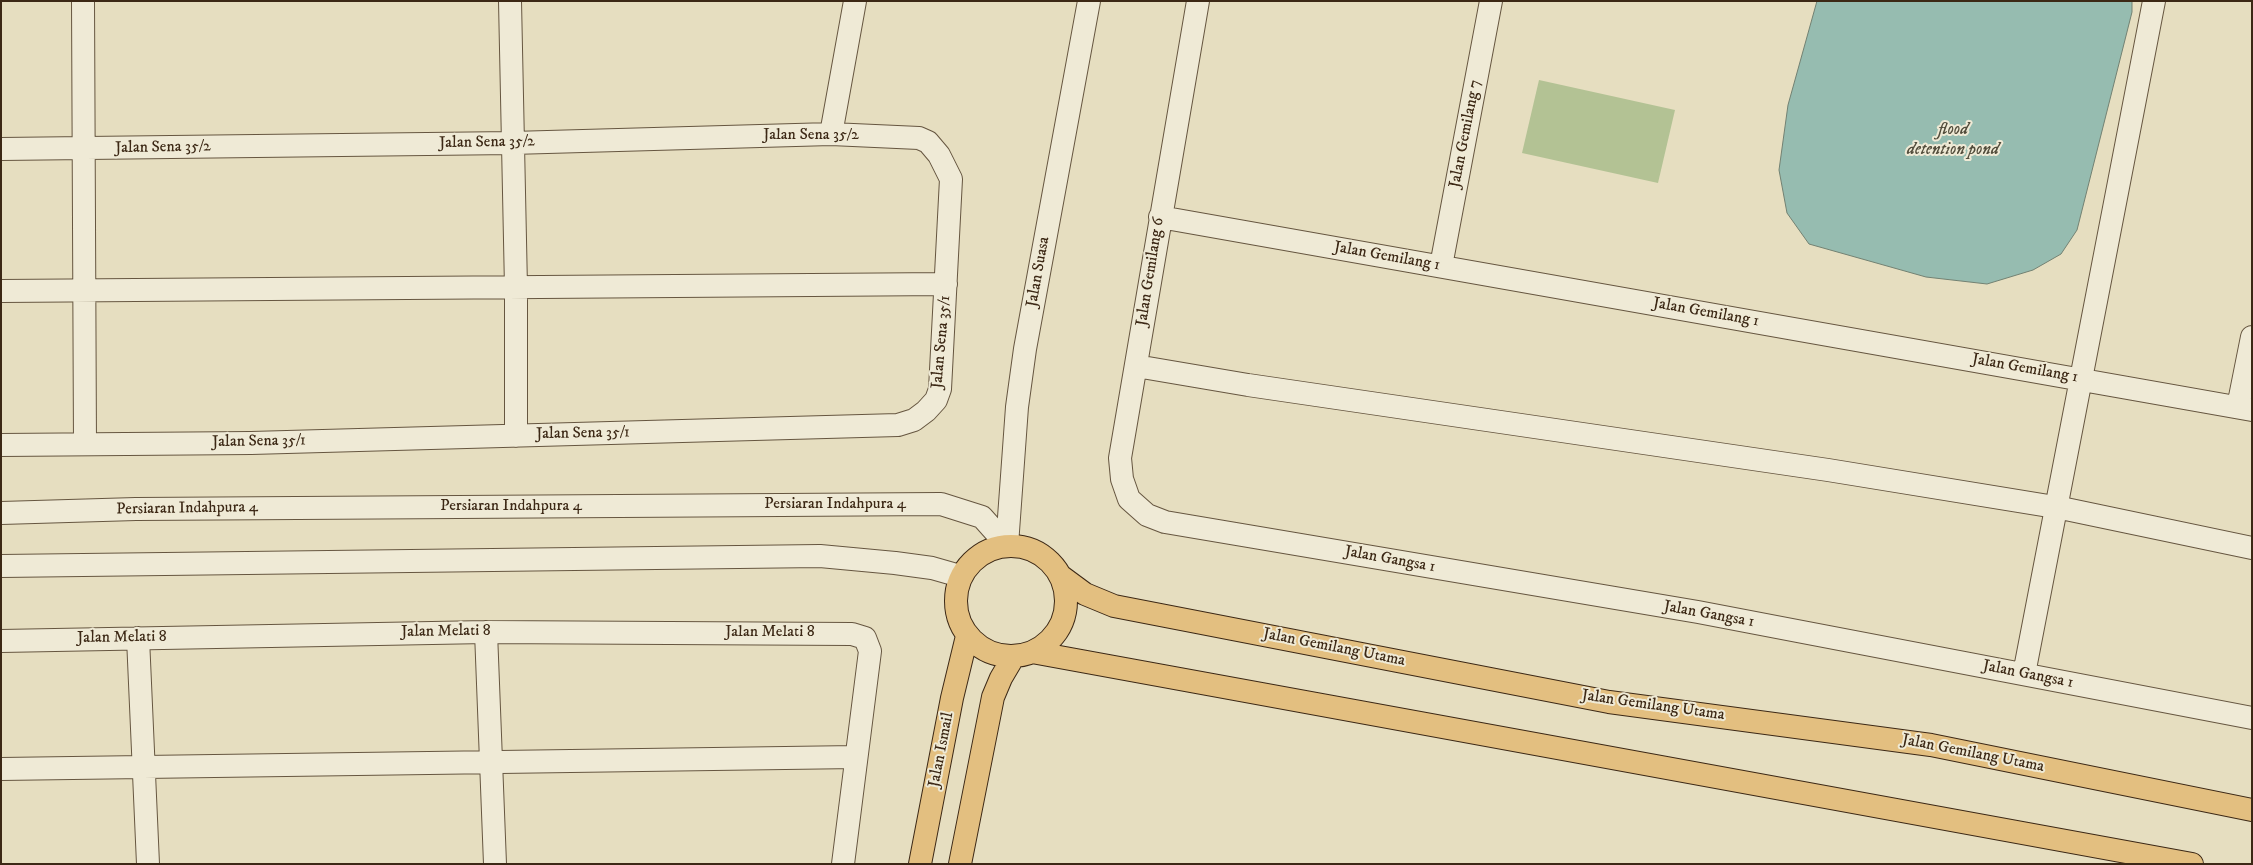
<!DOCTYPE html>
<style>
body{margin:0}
#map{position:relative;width:2253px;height:865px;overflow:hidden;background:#e6dec0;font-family:"IM FELL DW Pica",serif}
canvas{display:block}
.frame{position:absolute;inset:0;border:2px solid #3c2815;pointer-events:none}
</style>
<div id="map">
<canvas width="2253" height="865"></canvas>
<div class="frame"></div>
</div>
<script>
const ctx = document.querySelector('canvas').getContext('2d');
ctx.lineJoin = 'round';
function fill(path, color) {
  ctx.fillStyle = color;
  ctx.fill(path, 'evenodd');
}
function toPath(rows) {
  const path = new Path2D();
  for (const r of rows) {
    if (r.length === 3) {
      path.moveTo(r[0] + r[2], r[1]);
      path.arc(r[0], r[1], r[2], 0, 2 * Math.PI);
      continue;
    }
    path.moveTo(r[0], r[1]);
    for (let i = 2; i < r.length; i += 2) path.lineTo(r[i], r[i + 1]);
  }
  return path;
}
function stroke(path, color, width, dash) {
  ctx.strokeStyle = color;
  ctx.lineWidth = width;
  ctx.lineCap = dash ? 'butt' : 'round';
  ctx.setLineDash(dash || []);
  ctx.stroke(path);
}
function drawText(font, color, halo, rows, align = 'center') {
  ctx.font = font + ' "IM FELL DW Pica",serif';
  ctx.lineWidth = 4;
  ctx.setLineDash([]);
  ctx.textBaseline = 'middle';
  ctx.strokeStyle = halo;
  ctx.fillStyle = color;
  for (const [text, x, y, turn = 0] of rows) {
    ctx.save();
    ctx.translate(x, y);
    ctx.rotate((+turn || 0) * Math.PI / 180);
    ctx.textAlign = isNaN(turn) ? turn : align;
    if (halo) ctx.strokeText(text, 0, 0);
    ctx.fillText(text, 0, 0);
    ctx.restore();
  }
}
fill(toPath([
 [1539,80,1675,110,1658,183,1522,153]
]), '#b3c294');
const water = toPath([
 [1817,1,2132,1,2132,12,2077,230,2061,254,2033,270,1987,284,1926,277,1809,244,1787,213,1779,170,1788,105,1817,1]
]);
fill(water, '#96bcb0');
stroke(water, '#728172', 1);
const minor = toPath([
 [83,1,85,444],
 [510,1,516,288,516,436],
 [1198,1,1120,458,1122,479,1129,499,1147,515,1165,522,1698,612,2252,718],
 [831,134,855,1],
 [1,149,512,143,831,134,919,138,928,142,939,155,951,179,940,389,936,400,926,411,914,420,898,425,251,443,1,445],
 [1160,217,2252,410],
 [1441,266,1491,1],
 [1,291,946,284],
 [1136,366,1248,385,1828,470,2061,508,2252,548],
 [2238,407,2252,337],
 [1,513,136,509,941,504,982,517,1007,545],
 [1007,545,1017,407,1025,349,1089,1],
 [1,566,820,556,895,563,932,568,960,576],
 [486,632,495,864],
 [138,638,148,864],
 [1,641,486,632,852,634,865,638,870,651,843,864],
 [2024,674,2154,1],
 [1,769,856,757]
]);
const major = toPath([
 [1011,601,55],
 [1062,577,1085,594,1114,606,1609,702,1931,745,2252,810],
 [1032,652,2192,864],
 [920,864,952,698,967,636],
 [960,864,993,697,1001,678,1014,656]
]);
stroke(minor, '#665640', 24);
stroke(major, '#3c2815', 24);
stroke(minor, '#efead6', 22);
stroke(major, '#e3bf80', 22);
drawText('16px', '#3c2815', '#efead6', [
 ["Jalan Gemilang 7",1466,134,-79],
 ["Jalan Sena 35/2",811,136],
 ["Jalan Sena 35/2",487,143,-1],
 ["Jalan Sena 35/2",163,148,-1],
 ["Jalan Gemilang 1",1387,257,10],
 ["Jalan Suasa",1039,272,-80],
 ["Jalan Gemilang 6",1151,272,-81],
 ["Jalan Gemilang 1",1706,313,10],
 ["Jalan Sena 35/1",942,342,-85],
 ["Jalan Gemilang 1",2025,369,10],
 ["Jalan Sena 35/1",583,434,-1],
 ["Jalan Sena 35/1",259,442,-1],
 ["Persiaran Indahpura 4",835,505],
 ["Persiaran Indahpura 4",511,507],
 ["Persiaran Indahpura 4",187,509,-1],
 ["Jalan Gangsa 1",1390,560,10],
 ["Jalan Gangsa 1",1709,615,10],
 ["Jalan Melati 8",446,632,-1],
 ["Jalan Melati 8",770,633],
 ["Jalan Melati 8",122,638,-1],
 ["Jalan Gemilang Utama",1334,648,11],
 ["Jalan Gangsa 1",2028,675,11],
 ["Jalan Gemilang Utama",1653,706,8],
 ["Jalan Ismail",942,750,-79],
 ["Jalan Gemilang Utama",1973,754,11]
]);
drawText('italic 17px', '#524d3c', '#efead6', [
 ["flood",1953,130],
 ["detention pond",1953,150]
]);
</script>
